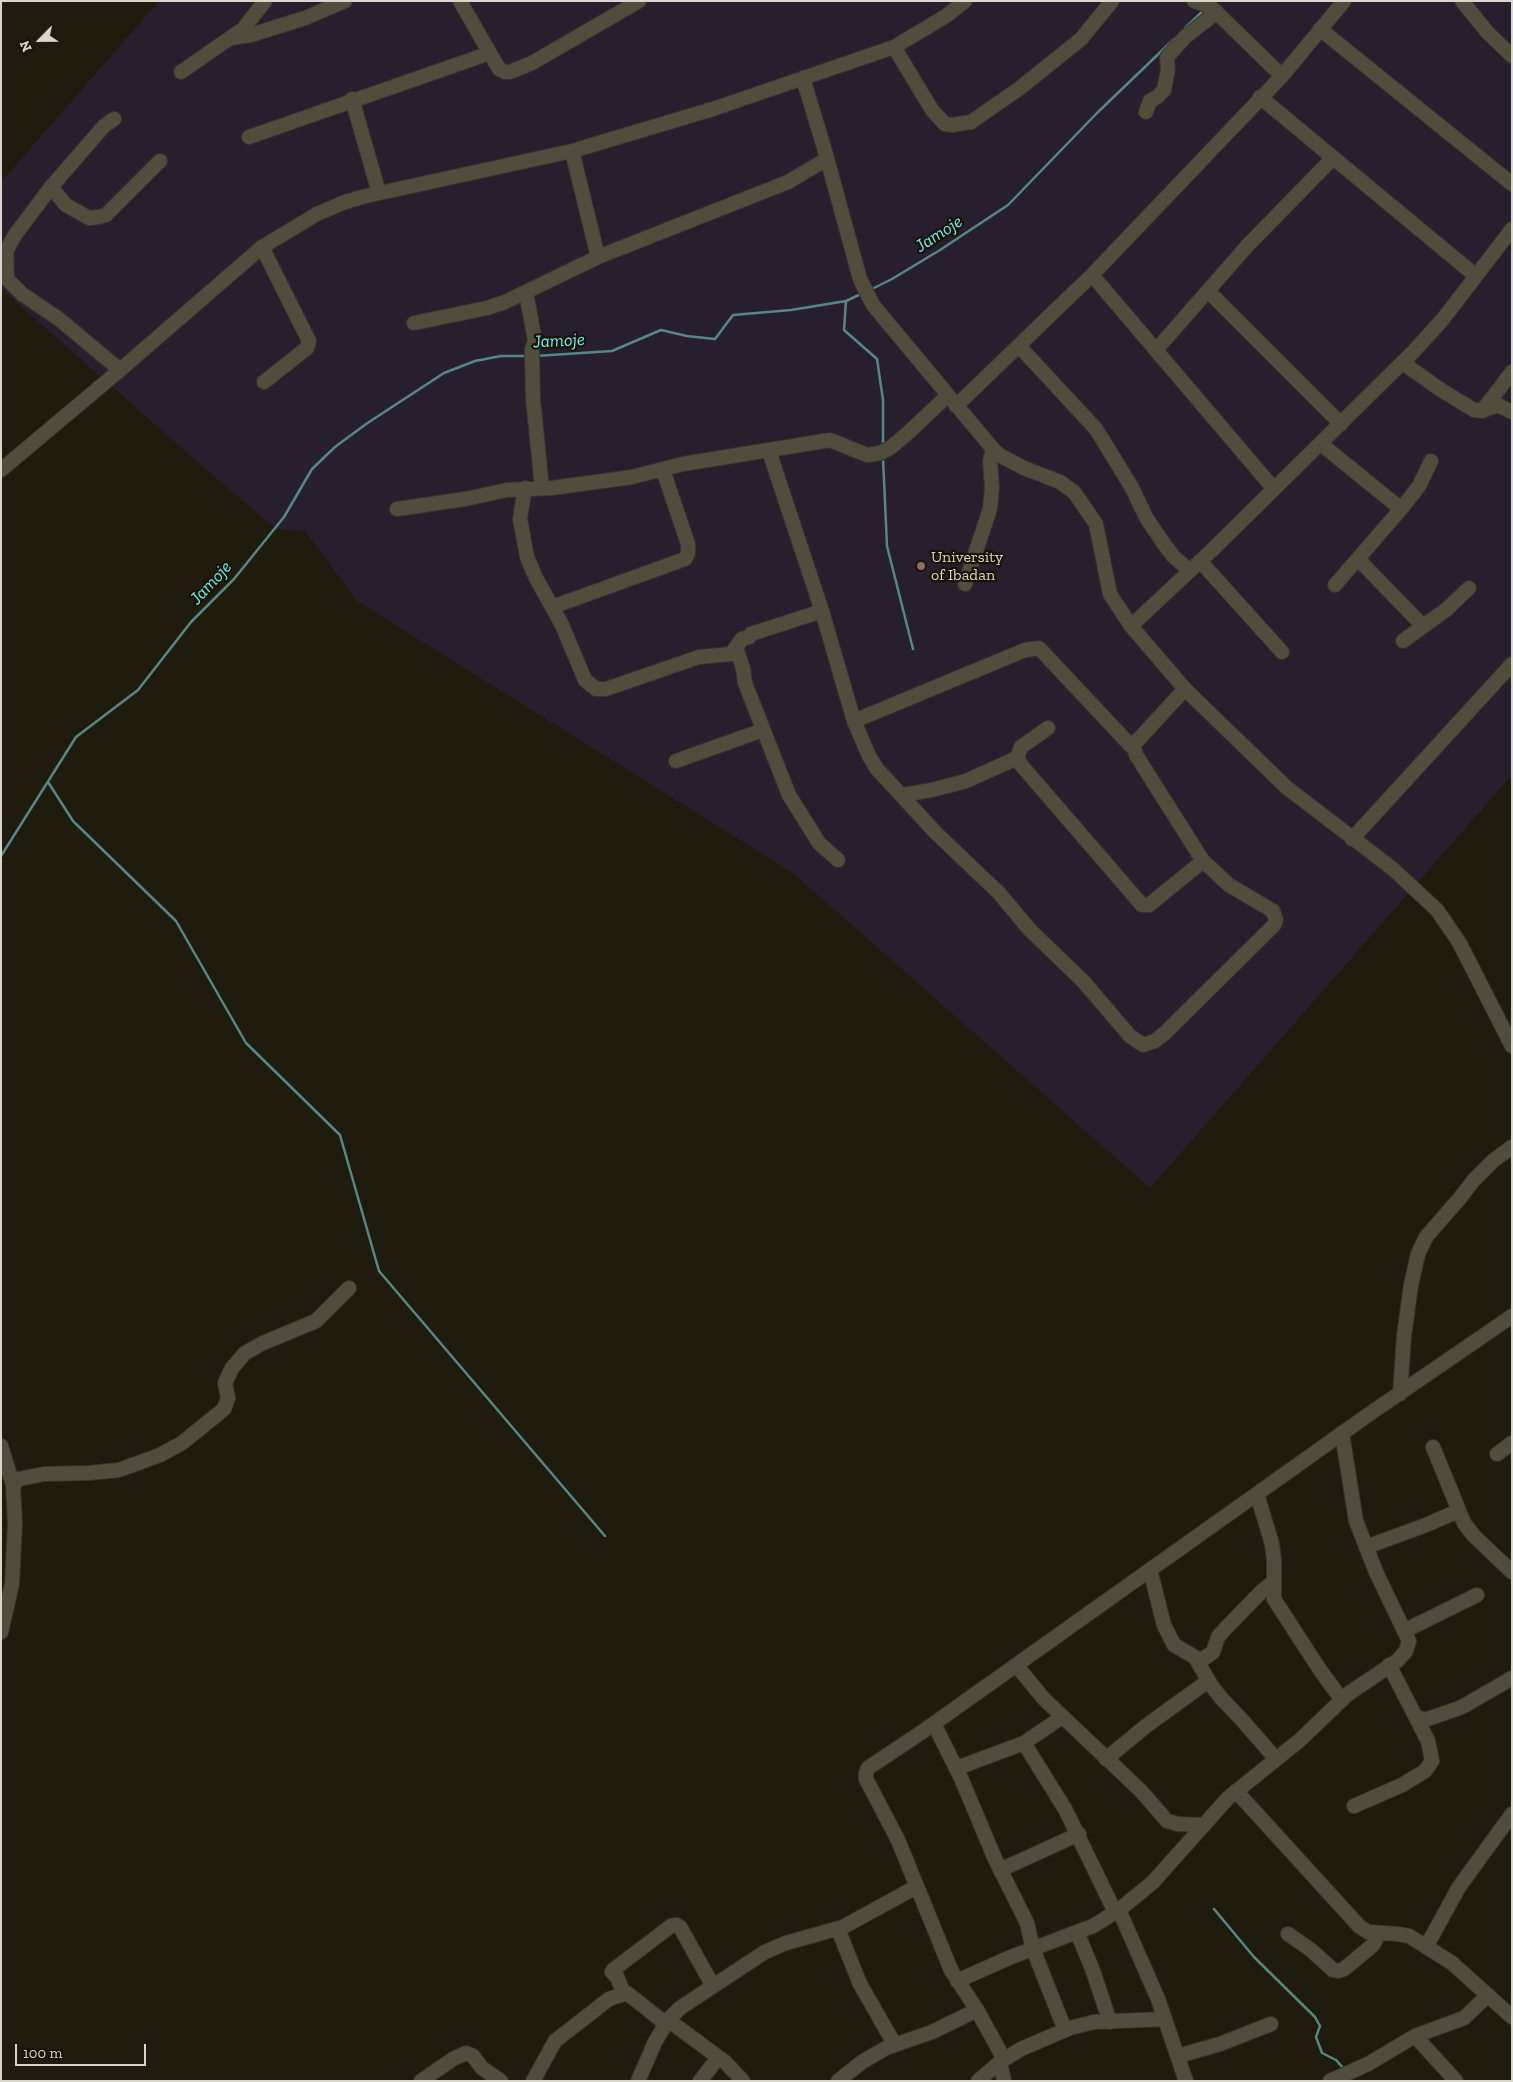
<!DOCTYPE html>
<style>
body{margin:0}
#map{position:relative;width:1513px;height:2082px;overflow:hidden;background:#201c0d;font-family:"Zilla Slab",serif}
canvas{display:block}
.frame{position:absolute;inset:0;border:2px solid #d9d7cd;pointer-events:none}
.north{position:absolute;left:15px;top:15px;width:50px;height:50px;-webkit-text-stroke:4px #171305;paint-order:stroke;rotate:247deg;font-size:14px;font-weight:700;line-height:20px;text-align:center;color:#d9d7cd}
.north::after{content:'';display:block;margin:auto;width:18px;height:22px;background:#d9d7cd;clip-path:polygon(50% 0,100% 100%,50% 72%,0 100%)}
.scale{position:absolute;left:15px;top:2044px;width:131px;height:22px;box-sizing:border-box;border:2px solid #d9d7cd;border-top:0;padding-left:6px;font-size:15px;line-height:18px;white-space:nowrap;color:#d9d7cd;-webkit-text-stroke:4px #171305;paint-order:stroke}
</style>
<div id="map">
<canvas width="1513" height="2082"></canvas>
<div class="frame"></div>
<div class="north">N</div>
<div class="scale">100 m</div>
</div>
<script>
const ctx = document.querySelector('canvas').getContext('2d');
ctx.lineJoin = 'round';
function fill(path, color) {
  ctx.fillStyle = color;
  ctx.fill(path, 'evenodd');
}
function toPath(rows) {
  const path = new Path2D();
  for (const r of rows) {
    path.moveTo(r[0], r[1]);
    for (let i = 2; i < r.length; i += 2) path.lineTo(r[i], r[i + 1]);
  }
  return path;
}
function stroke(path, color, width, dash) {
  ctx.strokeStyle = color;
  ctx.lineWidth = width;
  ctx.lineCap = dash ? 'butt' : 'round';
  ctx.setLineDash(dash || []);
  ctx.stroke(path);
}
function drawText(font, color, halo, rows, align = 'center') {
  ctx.font = font + ' "Zilla Slab",serif';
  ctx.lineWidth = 4.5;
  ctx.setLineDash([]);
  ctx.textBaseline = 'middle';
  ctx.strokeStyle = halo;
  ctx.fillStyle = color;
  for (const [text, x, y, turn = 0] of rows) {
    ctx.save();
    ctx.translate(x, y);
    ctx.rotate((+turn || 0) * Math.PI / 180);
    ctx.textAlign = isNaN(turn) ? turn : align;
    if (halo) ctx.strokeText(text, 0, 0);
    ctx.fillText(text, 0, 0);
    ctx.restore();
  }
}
fill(toPath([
 [159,1,1512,1,1512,775,1150,1188,793,873,357,601,305,531,276,529,209,472,1,289,1,182]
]), '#281f2e');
stroke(toPath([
 [1185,28,1204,10],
 [870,290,892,279,940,250,1008,205,1097,113,1174,39],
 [846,301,844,330,877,359,883,400,883,447],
 [536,356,612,351,661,330,687,336,715,339,733,315,791,310,846,301,863,293],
 [883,458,887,546,913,649],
 [48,782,73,821,176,921,246,1043,340,1135,379,1271,605,1536],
 [1,856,76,737,138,690,191,622,234,579,284,517,312,469,335,447,366,424,444,373,475,361,501,356,528,356],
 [1214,1909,1254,1957,1315,2017,1320,2026,1316,2037,1322,2053,1336,2060,1345,2070]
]), '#588686', 2.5);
const minor = toPath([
 [460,1,499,69,505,72,510,72,532,63,639,1],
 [1194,1,1211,7,1282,76],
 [1462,1,1488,33,1512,56],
 [1320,29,1512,184],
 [231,38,251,35,305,18,345,1],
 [894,47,932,110,945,124,952,125,971,122,1020,88,1081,39,1112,1],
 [181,72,243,29,265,1],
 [803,78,825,151,860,279,873,305,993,449,1001,456,1024,468,1060,482,1074,492,1096,524,1110,594,1131,626,1185,689,1286,787,1393,869,1437,910,1459,942,1512,1046],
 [1260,97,1476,276],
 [352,99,379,193],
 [1146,112,1150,101,1157,97,1164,90,1168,69,1167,57,1185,37,1217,12],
 [114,119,104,126,51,187,15,235,6,251,7,279,22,294,59,319,120,370],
 [249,137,490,53],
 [572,151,598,257],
 [51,187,66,205,89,218,99,217,106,215,160,161],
 [262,247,309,341,307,348,264,382],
 [1208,291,1341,424],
 [526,292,535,341,532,349,533,399,542,488],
 [414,323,487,308,505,302,598,257,788,182,827,159],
 [1019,346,1096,429,1131,486,1147,519,1164,544,1173,556,1190,571],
 [1156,350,1248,245,1333,158],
 [1403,363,1441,390,1474,410,1482,411,1498,405,1512,412],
 [956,406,1092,275],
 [1482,411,1512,372],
 [1321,444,1401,509],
 [769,451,822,611,854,721,869,756,877,769,936,833,999,893,1030,930,1083,981,1130,1036,1143,1045,1155,1041,1165,1033,1274,925,1276,920,1273,911,1229,885,1203,861,1136,755,1134,748,1130,745,1138,740,1185,689],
 [1,470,120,370,262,247,317,214,345,202,366,196,572,151,713,109,894,47,946,16,965,1],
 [525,488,520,519,527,557,536,578,562,625,585,680,596,689,606,689,699,657,731,654,742,639,749,637,751,634,822,611],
 [1274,489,1092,275,1282,76,1344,1],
 [397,509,465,499,507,490,552,488,632,477,683,464,830,440,867,455,880,453,890,448,909,432,947,396],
 [1358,559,1423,626],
 [1200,561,1282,652],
 [965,584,990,509,992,488,990,461,993,449],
 [1335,585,1401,509,1419,486,1431,461],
 [552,607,685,559,688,553,688,544,663,470],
 [1131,626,1211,551,1413,352,1443,319,1512,229],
 [1403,641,1447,609,1469,588],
 [736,648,743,668,745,683,789,795,819,843,838,860],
 [854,721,1025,650,1039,648,1130,745],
 [1048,728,1021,747,1017,758,1022,766,1142,905,1149,905,1203,861],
 [676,761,763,730],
 [902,795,932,790,966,781,1017,758],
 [1352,839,1512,664],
 [1400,1394,1404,1336,1411,1285,1418,1254,1426,1237,1460,1198,1473,1181,1494,1160,1512,1147],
 [1,1446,13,1485],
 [1433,1447,1464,1523,1474,1536,1512,1572],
 [1497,1454,1512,1443],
 [1257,1494,1272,1544,1274,1560,1274,1599,1320,1670,1342,1700],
 [1366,1547,1426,1525,1458,1511],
 [1150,1570,1164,1625,1174,1645,1195,1657,1211,1685,1222,1699,1242,1720,1276,1759],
 [1404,1631,1477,1595],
 [1,1632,12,1584,15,1523,13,1485,19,1479,44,1474,89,1473,119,1470,160,1455,182,1443,224,1409,228,1398,225,1383,232,1368,245,1353,263,1343,316,1321,349,1288],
 [1199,1662,1213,1652,1218,1637,1226,1628,1261,1592,1274,1581],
 [1016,1665,1044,1699,1141,1791,1167,1821,1178,1824,1203,1825],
 [1417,1717,1425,1720,1462,1707,1512,1678],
 [934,1724,961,1778,995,1859,1027,1923,1033,1949,1065,2030],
 [1024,1743,1065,1809,1115,1912],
 [1106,1759,1146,1726,1208,1681],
 [957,1768,1024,1743,1062,1717],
 [1236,1791,1359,1926,1368,1932,1398,1934,1409,1936,1452,1963,1512,2017],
 [1354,1806,1402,1785,1425,1771,1432,1761,1428,1741,1389,1665],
 [1000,1870,1079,1834],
 [1119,1910,1158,1999,1186,2081],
 [838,1929,860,1984,895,2045],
 [1077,1932,1093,1971,1110,2022],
 [1288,1934,1311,1950,1333,1970,1338,1971,1344,1969,1373,1945,1379,1934],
 [1426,1947,1459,1887,1512,1814],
 [957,1981,1011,1957,1093,1926,1119,1910,1153,1882,1228,1798,1300,1740,1348,1694,1397,1661,1406,1651,1409,1641,1376,1572,1356,1521,1342,1433],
 [624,1994,617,1977,612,1972,613,1970,671,1926,677,1925,680,1927,713,1986],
 [668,2020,725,2062,743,2081],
 [1415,2036,1456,2081],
 [1178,2056,1220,2044,1271,2024],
 [1004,2059,977,2010,951,1970,898,1840,866,1779,866,1773,868,1768,922,1732,1365,1417,1512,1316],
 [1000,2062,1004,2081],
 [421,2081,453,2059,466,2053,473,2056,482,2068,501,2081],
 [533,2081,555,2041,609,1999,627,1993,666,2024],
 [638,2081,655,2042,668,2020,680,2008,765,1952,786,1943,843,1927,916,1887],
 [700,2081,718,2058],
 [838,2081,862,2062,886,2048,932,2032,977,2010],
 [978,2081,1000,2062,1021,2049,1070,2028,1094,2022,1165,2019],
 [1330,2081,1368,2064,1415,2036,1464,2018,1488,1995]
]);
stroke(minor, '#38342d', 16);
stroke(minor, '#514d3c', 14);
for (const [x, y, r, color] of [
 [921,566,5,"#8d6e63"]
]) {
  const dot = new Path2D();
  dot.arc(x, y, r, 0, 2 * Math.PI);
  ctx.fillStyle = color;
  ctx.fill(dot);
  stroke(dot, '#171305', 2);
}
drawText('16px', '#d9d7cd', '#171305', [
 ["University",931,557],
 ["of Ibadan",931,575]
], 'left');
drawText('italic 18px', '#70eef6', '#171305', [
 ["Jamoje",939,234,-33],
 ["Jamoje",559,341,-3],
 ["Jamoje",211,583,-47]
]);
</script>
